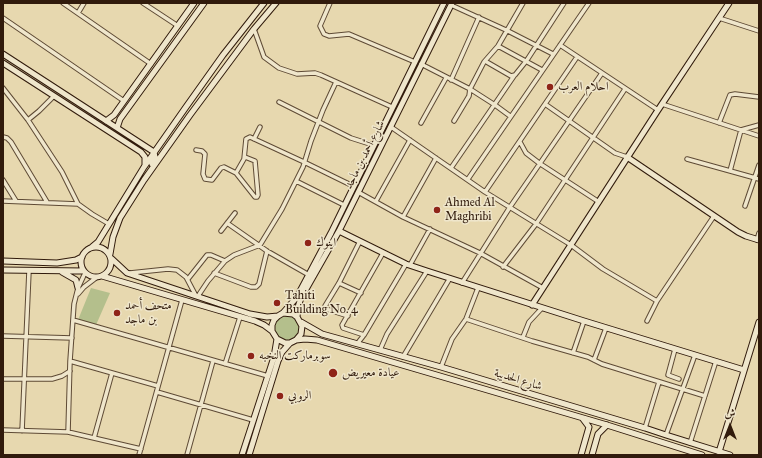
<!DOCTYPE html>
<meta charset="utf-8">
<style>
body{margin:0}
#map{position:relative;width:762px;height:458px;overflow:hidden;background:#e7d8af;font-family:"IM FELL Great Primer",Amiri,serif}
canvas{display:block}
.frame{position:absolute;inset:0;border:4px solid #311b0c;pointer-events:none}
.north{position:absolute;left:710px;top:406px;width:40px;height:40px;-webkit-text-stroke:3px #efe6cb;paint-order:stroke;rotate:0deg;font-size:11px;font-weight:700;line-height:16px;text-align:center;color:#311b0c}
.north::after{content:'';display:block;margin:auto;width:14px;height:18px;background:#311b0c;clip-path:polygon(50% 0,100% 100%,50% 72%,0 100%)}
</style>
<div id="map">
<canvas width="762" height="458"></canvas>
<div class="frame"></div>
<div class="north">ش</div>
</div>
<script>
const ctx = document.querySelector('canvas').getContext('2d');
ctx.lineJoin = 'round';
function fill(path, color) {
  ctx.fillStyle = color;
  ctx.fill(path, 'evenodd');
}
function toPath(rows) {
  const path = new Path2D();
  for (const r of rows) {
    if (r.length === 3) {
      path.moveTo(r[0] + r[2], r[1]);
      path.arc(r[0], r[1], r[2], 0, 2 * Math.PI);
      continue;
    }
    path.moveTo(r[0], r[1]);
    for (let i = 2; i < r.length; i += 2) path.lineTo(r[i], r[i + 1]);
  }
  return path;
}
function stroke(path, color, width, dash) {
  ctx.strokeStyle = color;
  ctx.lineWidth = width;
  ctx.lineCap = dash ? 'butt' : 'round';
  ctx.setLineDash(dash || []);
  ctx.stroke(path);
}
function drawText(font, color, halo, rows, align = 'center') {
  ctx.font = font + ' "IM FELL Great Primer",Amiri,serif';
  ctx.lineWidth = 3;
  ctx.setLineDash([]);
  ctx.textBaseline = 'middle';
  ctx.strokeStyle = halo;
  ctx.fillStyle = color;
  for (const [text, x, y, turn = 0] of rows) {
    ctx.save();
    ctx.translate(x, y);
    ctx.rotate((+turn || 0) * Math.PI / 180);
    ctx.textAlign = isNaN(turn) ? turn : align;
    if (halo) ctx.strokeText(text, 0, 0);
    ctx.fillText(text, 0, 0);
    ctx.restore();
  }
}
fill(toPath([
 [91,288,110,293,96,325,78,320],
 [287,328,12]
]), '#b4bf8c');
const street = toPath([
 [63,3,151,64],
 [143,3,178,26],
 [330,3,320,26,324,34,329,36,349,34,415,62],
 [451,5,506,30,553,54],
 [78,13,84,3],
 [3,18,124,101],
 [719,18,759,31],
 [254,29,264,57,279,68,297,74,315,73,321,75,392,107],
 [560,45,658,110],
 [498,46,542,70],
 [485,61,511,76,515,75,527,60,564,3],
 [421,64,470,89,495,105,510,116],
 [451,80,479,17],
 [3,88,28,120,62,172,78,204,92,214,109,224],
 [279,102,351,138,373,145],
 [545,104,615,153,627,157],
 [662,104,759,136],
 [28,120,39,111,54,96],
 [454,121,469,96,470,89,484,62,498,46,523,3],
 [421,123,446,78],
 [719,123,730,95,735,94,759,97],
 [391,127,485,192,571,245,603,269,657,301],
 [3,137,7,138,11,142,47,202],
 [254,139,260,127],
 [520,142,526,153,539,163,599,202],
 [196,150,202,151,205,154,203,174,205,179,212,180,221,168,224,167,236,173,255,197,257,197,258,195,255,161,245,157],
 [687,159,759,179],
 [451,168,514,76],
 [730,171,741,130,759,125],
 [236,173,244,159,246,139,250,137,304,162,353,186],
 [468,179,589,3],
 [3,180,16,201],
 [296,181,344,205],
 [358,192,403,217,480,253,543,288],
 [485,192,577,57],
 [3,201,78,204],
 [376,201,410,140],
 [745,206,759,165],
 [403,217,436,158],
 [227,223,267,251,309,275],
 [221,231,235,213],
 [757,240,759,233],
 [410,265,430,229],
 [503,267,536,224,625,89],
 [130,273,168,269,177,270,186,277,196,296],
 [214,273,251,287,256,287,259,284,267,251],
 [188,279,207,255,211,255,225,261],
 [339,283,361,293],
 [462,283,510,207,602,73],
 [78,294,84,287,97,277],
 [198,296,208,281,225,261,234,255,260,245,282,209,303,167,311,141,323,110,336,82],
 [348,316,326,309,325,306,339,283,360,241],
 [466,319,532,341,588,357,602,364,705,396],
 [73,320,268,376],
 [647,321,657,301,714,216],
 [364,335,343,328,342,325,383,253],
 [3,336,72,338],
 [523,337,529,322,542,308],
 [357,344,364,335,406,264],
 [675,349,668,375,679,379],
 [380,350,387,334,427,271],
 [573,353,584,321],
 [403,357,450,278],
 [594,360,606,328],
 [70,361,158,386],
 [225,364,240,317],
 [441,367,452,339,466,319,478,288],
 [3,379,52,379,62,376,70,371],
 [157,392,253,420],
 [645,428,659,382],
 [3,430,68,432,141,449],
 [22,431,29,271],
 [68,432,70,361,74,304,78,288,85,273],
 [666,435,695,355],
 [94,438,112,373],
 [690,443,716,361],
 [139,455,182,300],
 [187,455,213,361]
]);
const secondary = toPath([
 [3,54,154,152,155,157,152,164],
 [3,63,141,152,145,157,145,165],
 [106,121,114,115,194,3],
 [117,128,120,119,204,3],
 [627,157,738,232,746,236,759,240],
 [339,231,406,264,427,271,584,321,744,370],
 [96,262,15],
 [92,247,98,242,144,167,186,107,223,55,264,3],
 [110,254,113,237,120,218,144,180,190,115,254,29,276,3],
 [112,259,127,273,250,314,267,317,278,316,283,313,293,314,297,317,302,326,301,334,296,340,290,343,285,343,277,339,272,331,272,325,274,320,278,316],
 [3,261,57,263,76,260,82,257],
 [3,270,84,271],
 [62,272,76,280,78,288],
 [102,276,255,321,264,325,272,331],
 [532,305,658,110,729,3],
 [283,313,297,297,331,233,444,3],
 [297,317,298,307,301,298,339,231,452,3],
 [301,322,322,334,441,367,645,428,666,435,730,455],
 [296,340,305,339,317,340,607,425,702,455],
 [719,452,759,322],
 [242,455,274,357,277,339],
 [249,455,278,361,282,352,290,343],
 [581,455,589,427,583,419],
 [592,455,598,434,607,425]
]);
stroke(street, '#5e4a35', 5.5);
stroke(secondary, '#311b0c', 7);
stroke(street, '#efe6cb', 3.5);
stroke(secondary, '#efe6cb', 5);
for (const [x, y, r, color] of [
 [550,87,4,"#8f2418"],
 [437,210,4,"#8f2418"],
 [308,243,4,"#8f2418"],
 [277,303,4,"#8f2418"],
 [117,313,4,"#8f2418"],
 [251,356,4,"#8f2418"],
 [333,373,5,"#8f2418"],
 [280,396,4,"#8f2418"]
]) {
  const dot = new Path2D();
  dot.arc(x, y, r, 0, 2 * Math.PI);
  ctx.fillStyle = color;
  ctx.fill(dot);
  stroke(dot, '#efe6cb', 1.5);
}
drawText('12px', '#311b0c', '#efe6cb', [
 ["احلام العرب",558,87],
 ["Ahmed Al",445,203],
 ["Maghribi",445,217],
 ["اينوك",316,243],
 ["Tahiti",285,296],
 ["Building No. 4",285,310],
 ["متحف أحمد",125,306],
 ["بن ماجد",125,320],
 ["سوبرماركت النخبه",259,356],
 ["عيادة معيريض",342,373],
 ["الروبي",288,396]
], 'left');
drawText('12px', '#311b0c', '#efe6cb', [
 ["شارع أحمد بن ماجد",365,155,-63],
 ["شارع الحديبة",518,380,17]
]);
</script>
